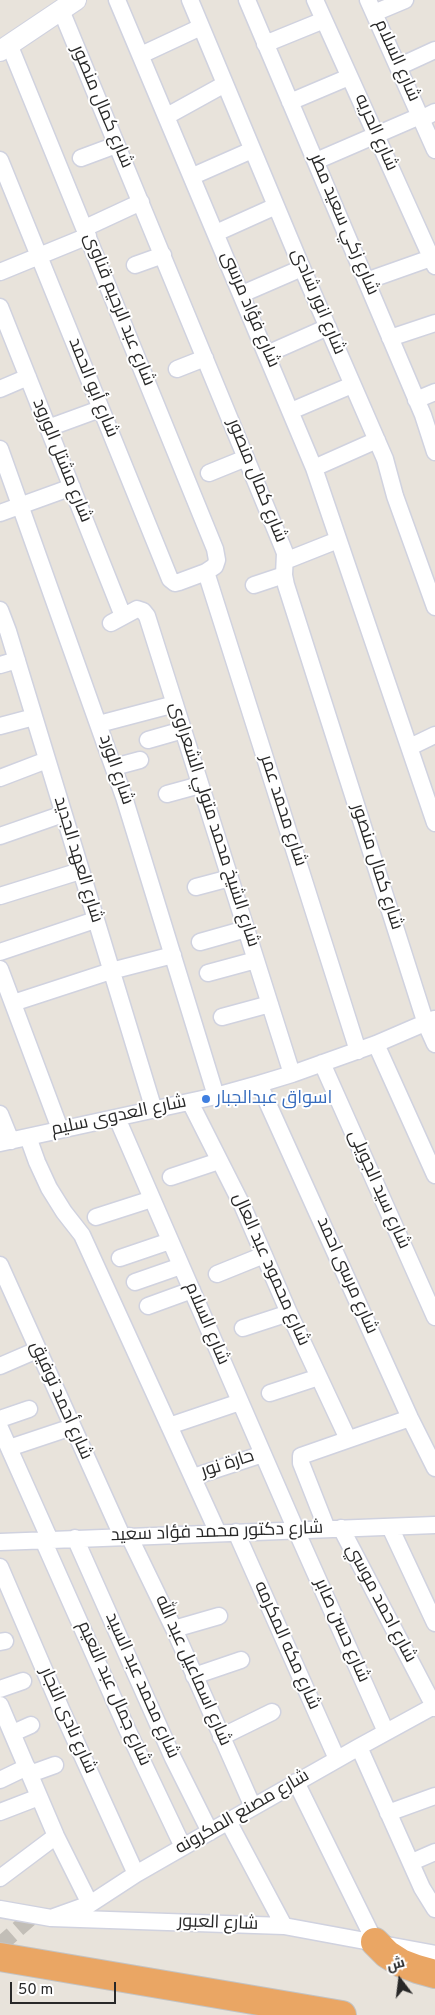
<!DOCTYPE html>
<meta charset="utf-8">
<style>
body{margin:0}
#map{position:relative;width:435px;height:2015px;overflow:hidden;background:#e8e3db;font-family:Overpass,Cairo,sans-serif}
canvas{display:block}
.north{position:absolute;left:375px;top:1955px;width:50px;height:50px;-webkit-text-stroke:4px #fff;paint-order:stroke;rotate:345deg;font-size:14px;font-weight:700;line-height:20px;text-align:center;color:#282828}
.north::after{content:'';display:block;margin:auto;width:18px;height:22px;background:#282828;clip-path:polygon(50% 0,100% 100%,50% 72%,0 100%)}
.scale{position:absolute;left:10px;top:1982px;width:106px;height:22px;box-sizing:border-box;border:2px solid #282828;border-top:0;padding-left:6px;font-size:15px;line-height:18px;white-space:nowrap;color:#282828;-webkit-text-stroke:4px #fff;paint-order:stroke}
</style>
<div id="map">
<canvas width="435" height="2015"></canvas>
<div class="north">ش</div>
<div class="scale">50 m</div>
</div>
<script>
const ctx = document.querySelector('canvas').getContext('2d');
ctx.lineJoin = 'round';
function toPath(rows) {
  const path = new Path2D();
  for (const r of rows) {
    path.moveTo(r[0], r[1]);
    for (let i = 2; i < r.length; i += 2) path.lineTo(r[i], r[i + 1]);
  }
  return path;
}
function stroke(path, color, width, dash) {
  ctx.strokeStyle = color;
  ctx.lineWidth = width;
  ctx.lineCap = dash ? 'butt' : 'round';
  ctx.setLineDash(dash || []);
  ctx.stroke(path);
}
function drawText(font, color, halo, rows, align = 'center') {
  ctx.font = font + ' Overpass,Cairo,sans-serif';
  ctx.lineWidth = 4;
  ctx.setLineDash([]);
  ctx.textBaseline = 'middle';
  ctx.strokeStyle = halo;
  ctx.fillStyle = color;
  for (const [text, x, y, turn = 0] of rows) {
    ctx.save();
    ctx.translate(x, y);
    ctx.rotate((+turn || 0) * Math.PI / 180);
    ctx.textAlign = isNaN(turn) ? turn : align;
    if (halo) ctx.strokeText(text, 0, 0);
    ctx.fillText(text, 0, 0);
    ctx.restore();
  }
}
stroke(toPath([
 [0,1945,35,1914]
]), '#c2beb7', 16, [16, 8]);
const minor = toPath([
 [117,0,314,468,435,823],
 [190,0,302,268,385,459,395,496,435,607],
 [247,0,423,415,435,452],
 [315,0,435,266],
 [368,0,435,150],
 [61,10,281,543,285,553,284,575,286,585,426,1024,435,1044],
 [374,13,405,0],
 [265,44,324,20],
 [141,55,201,27],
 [398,67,435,50],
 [290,102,349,77],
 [167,116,225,84],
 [421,119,435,112],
 [81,158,116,145],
 [0,160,170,579,175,583,179,582,206,572,215,566,217,560,215,549,9,44],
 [316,161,420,116],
 [193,176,252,150],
 [85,228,141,202],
 [216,233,276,206],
 [135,265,163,255],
 [0,272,88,236],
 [366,281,431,258],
 [242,294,302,268],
 [0,307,123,616],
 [390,338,435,323],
 [267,354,328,327],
 [177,369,205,358],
 [0,389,28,377],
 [416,400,435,392],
 [291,411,352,385],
 [48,428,100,409],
 [0,449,124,797,216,1096],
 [314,468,377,440],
 [209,473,246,458],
 [0,513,72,487],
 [285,561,338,540],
 [206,572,358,1051],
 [254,585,284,575],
 [0,610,8,631,154,1110],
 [111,623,137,609,143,611,147,616,292,1074],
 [0,665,17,660],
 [99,724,175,704],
 [0,726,34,717],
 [148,740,183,730],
 [410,747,435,735],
 [114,767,140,760],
 [0,778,47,760],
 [167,794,200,785],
 [0,836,63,814],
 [196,887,230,878],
 [0,896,80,871],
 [200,942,246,929],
 [0,952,95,920],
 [0,969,60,1129],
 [208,973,256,960],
 [13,1003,111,971,173,955],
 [222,1017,270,1004],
 [376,1044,435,1175],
 [322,1063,435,1317],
 [259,1084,410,1418,435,1468],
 [190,1102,243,1207,289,1313,348,1439],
 [0,1114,11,1141],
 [117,1118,296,1530,386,1732],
 [28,1137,37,1162,49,1188,64,1212,82,1235,218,1533],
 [0,1143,216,1096,259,1084,292,1074,376,1044,434,1019],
 [171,1177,219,1161],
 [96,1217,152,1199],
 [120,1258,170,1241],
 [0,1265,122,1536],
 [217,1274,264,1255],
 [135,1282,181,1266],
 [148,1306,192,1290],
 [243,1328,289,1313],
 [0,1366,37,1350],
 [270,1393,319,1377],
 [0,1419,29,1409],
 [169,1426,240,1402],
 [0,1428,50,1540],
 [9,1448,72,1427],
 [193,1477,263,1454],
 [390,1527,435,1623],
 [341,1528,435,1708],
 [327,1529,301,1463,301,1456,410,1418],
 [236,1532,337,1759],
 [129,1536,174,1629,253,1807],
 [75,1538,173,1758,210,1832],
 [43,1540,127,1729,183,1847],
 [0,1542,435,1525],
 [0,1567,61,1709,136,1874],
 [174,1629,219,1616],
 [0,1642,5,1641],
 [194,1676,241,1660],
 [0,1689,23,1681],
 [0,1705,56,1836,90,1904],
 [13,1733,31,1725],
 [221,1737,272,1712],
 [359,1747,422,1888,435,1909],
 [30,1774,55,1765],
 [0,1780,27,1767],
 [296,1782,375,1942],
 [0,1812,39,1797],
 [388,1813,435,1796],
 [228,1821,284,1926],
 [412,1862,435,1852],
 [0,1878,56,1836],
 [0,1909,51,1918,284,1926,435,1954],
 [51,1918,90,1904,136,1874,183,1847,359,1747,434,1706]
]);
const tertiary = toPath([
 [0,51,76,0]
]);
const motorway = toPath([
 [375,1942,387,1954,401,1963,417,1969,435,1974],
 [0,1957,342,2015]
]);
stroke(minor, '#d0d2df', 19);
stroke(tertiary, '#d0d2df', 22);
stroke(motorway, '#c3c3c3', 30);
stroke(minor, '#fff', 16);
stroke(tertiary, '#fff', 20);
stroke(motorway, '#eaa664', 28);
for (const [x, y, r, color] of [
 [206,1099,5,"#3f7fe0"]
]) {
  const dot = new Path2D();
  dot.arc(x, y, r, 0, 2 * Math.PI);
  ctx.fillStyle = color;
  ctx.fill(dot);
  stroke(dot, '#fff', 2);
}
drawText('18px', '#282828', '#fff', [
 ["شارع السلام",396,61,66],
 ["شارع كمال منصور",101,107,67],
 ["شارع الحريه",375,133,66],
 ["شارع زكي سعيد مطر",343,225,67],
 ["شارع انور شادى",317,302,67],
 ["شارع عبد الرحيم قناوى",118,310,68],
 ["شارع فؤاد مرسى",249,310,67],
 ["شارع أبو الحمد",92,388,68],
 ["شارع مشتل الورود",61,461,68],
 ["شارع كمال منصور",256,481,68],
 ["شارع الورد",115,770,71],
 ["شارع محمد عمر",282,811,72],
 ["شارع الشيخ محمد متولي الشعراوى",213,825,72],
 ["شارع العهد الجديد",77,860,73],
 ["شارع كمال منصور",376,867,72],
 ["شارع العدوى سليم",119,1117,-12],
 ["شارع سيد الجويلى",378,1190,66],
 ["شارع محمود عبد العال",270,1270,66],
 ["شارع مرسى احمد",346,1276,66],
 ["شارع السلام",206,1324,67],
 ["شارع أحمد توفيق",60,1401,66],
 ["حارة نور",228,1465,-18],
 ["شارع دكتور محمد فؤاد سعيد",217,1533,-2],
 ["شارع احمد موسي",380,1604,62],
 ["شارع حسن صابر",341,1631,66],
 ["شارع مكه المكرمه",286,1646,66],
 ["شارع اسماعيل عبد الله",192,1671,66],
 ["شارع محمد عبد السيد",141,1686,66],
 ["شارع جمال عبد النعيم",113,1694,66],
 ["شارع نادى النجار",67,1721,66],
 ["شارع مصنع المكرونه",243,1813,-30],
 ["شارع العبور",218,1924,2]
]);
drawText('18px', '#366cbe', '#fff', [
 ["اسواق عبدالجبار",216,1099]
], 'left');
</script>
